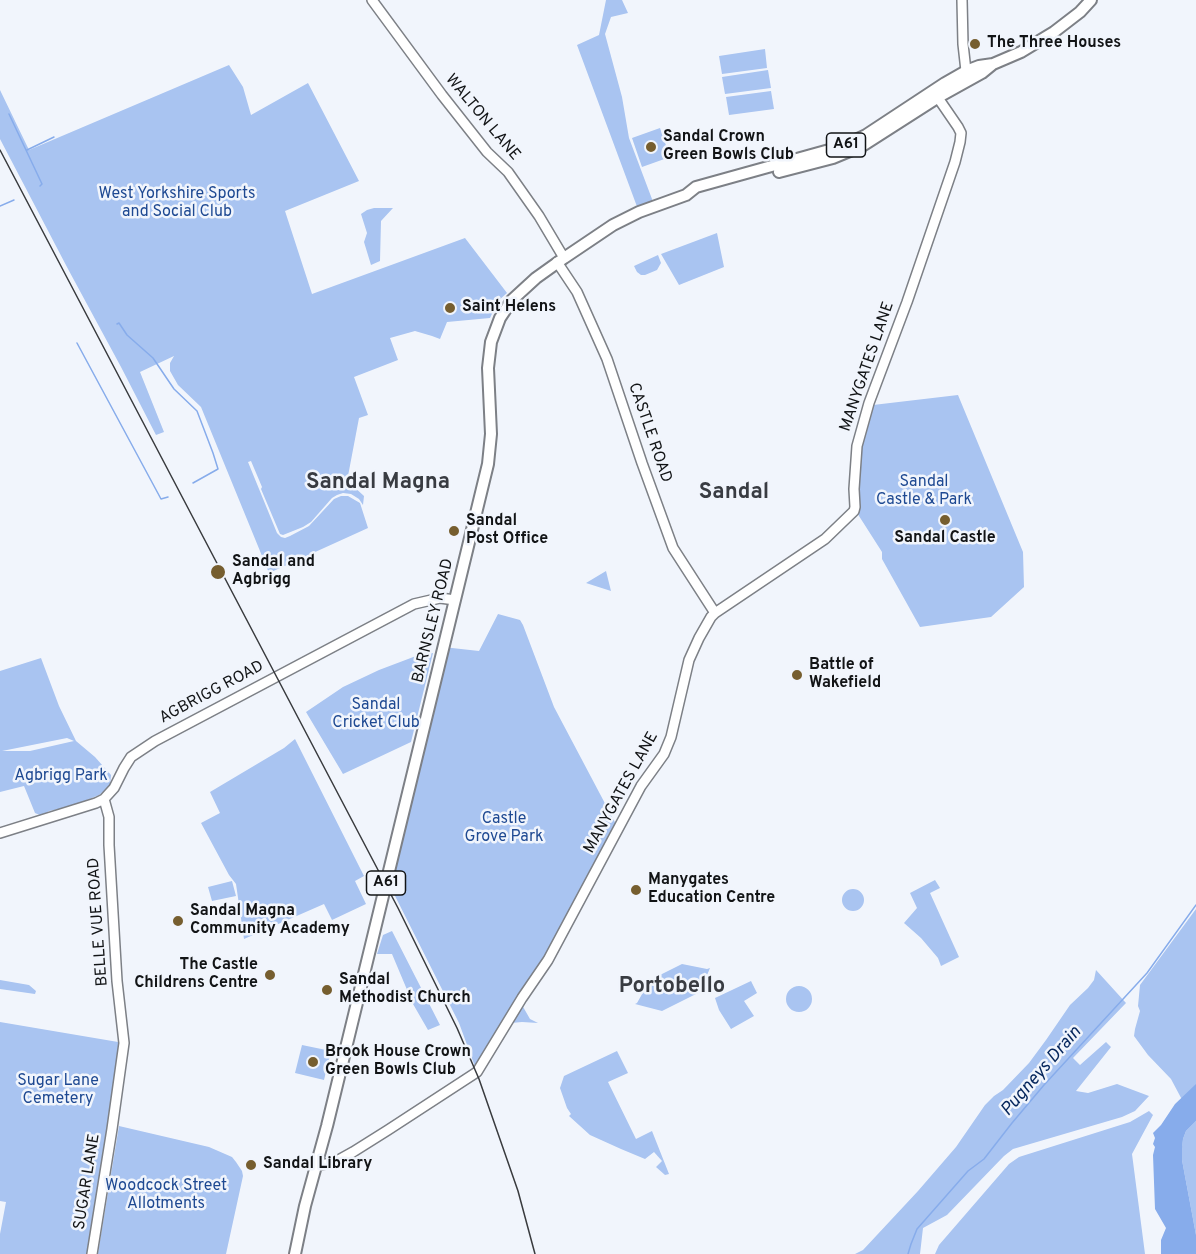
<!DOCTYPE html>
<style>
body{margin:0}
canvas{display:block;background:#f1f5fc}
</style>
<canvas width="1196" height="1254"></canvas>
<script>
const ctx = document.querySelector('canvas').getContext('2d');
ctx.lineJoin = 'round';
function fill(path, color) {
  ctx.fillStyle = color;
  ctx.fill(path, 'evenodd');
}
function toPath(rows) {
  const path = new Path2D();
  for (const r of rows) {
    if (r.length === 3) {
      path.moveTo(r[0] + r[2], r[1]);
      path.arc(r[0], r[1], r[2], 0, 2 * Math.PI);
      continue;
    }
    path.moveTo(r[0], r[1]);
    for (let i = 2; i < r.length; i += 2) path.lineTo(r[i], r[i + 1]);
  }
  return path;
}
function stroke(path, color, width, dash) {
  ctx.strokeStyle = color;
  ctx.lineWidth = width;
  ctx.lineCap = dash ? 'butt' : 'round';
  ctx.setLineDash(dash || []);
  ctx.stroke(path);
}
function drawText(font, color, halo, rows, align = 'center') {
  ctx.font = font + ' Overpass,sans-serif';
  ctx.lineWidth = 5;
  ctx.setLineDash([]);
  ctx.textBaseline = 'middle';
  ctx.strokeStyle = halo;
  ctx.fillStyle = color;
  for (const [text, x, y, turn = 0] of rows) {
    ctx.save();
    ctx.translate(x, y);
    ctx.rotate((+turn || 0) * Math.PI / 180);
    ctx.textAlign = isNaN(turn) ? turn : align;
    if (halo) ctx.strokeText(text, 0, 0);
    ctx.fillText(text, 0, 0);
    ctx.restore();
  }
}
fill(toPath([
 [606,0,622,0,628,13,611,17,605,34,622,97,629,138,655,207,639,212,577,45,599,35],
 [765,49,767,68,722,74,719,56],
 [229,65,243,87,251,115,308,83,359,181,285,211,312,294,465,238,507,293,498,301,490,318,447,322,440,339,432,336,415,331,390,338,398,360,354,377,368,415,359,418,348,476,352,477,352,485,364,496,363,505,359,499,351,494,343,493,337,495,332,498,311,522,303,527,283,535,280,534,261,489,262,487,251,461,248,462,277,533,281,537,285,538,290,536,309,526,334,499,341,496,348,496,360,503,368,528,269,573,201,407,178,385,170,371,170,363,174,356,140,372,164,432,156,435,121,367,68,269,0,139,0,90,29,150],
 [768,70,771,88,725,94,722,77],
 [771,91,774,109,729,115,726,97],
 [660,128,670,157,642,167,632,138],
 [374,208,393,208,381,221,380,261,371,265,364,242,367,233,361,214,367,210],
 [717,233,724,267,679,285,661,254],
 [658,255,661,263,657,270,645,275,641,275,637,272,634,266],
 [958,395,1023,552,1024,587,991,617,920,627,882,559,882,552,859,516,857,510,859,451,873,405],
 [606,571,611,591,586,583],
 [498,614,520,620,523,625,554,707,618,828,522,1005,530,1019,538,1023,522,1022,511,1023,477,1072,459,1023,387,880,443,647,479,651],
 [433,653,411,742,343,774,306,712,343,687,379,670,416,656],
 [41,658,59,706,76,741,95,757,111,775,110,786,99,795,70,807,49,811,42,816,35,813,24,786,0,792,0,671],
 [67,738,74,741,30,751,2,751],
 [295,739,364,876,355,881,366,904,332,920,324,904,244,939,236,884,229,875,201,823,220,813,210,792,284,748],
 [935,880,940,888,930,893,959,957,941,966,938,958,921,938,904,923,917,908,910,893],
 [232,881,236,896,212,901,208,887],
 [853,900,11],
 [1196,909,1196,1106,1188,1111,1171,1079,1148,1055,1134,1036,1135,1029,1140,1011,1138,1006,1140,985],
 [392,931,440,1025,428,1030,413,1004,392,954,377,954,383,935],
 [682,964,707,969,710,968,700,992,662,1011,635,1004,637,1003,650,980],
 [1096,970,1126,1003,1073,1058,1080,1065,1106,1042,1111,1047,1076,1091,1088,1093,1117,1084,1149,1096,1135,1111,1122,1117,1013,1149,1004,1156,947,1215,923,1228,920,1254,855,1254,863,1250,918,1191,956,1147,985,1105,994,1096,1003,1090,1029,1063,1046,1040,1070,1005,1088,988,1094,980],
 [0,980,29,985,36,991,35,994,0,989],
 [751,981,757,993,744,1001,754,1016,731,1029,719,1010,715,998],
 [799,999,13],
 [0,1022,124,1043,92,1252,98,1253,119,1126,209,1147,232,1157,236,1162,242,1171,243,1176,226,1254,0,1254,0,1234,6,1202,0,1201],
 [302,1045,331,1051,324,1080,295,1073],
 [617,1051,628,1073,608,1082,636,1139,652,1131,669,1174,665,1175,656,1167,662,1161,654,1152,645,1159,621,1149,590,1135,569,1116,571,1114,567,1108,560,1088,564,1076],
 [1149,1111,1153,1115,1132,1154,1145,1254,935,1254,939,1245,1009,1164,1019,1157,1130,1122],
 [1196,1121,1196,1235,1182,1160,1182,1147,1183,1139,1186,1131]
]), '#a9c4f1');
fill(toPath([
 [1196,1084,1196,1121,1186,1131,1183,1139,1182,1148,1182,1160,1196,1235,1196,1254,1161,1254,1161,1240,1166,1228,1155,1209,1153,1155,1155,1147,1153,1144,1155,1138,1153,1133,1161,1125,1175,1104]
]), '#87aceb');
stroke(toPath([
 [9,114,42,184,40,186],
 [27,150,54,137],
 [0,206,14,200],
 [117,324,119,323,127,335,153,358,174,389,197,411,213,453,218,469,193,483],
 [77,343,161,499,168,497],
 [908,1254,911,1244,917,1229,968,1171,984,1159,1012,1123,1044,1085,1147,973,1196,905]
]), '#87aceb', 1.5);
const secondary = toPath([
 [372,0,442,95,487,152,508,172,539,216,564,258],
 [962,0,963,44,966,71,967,75],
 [557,262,577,292,607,359,642,463,673,548,715,613],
 [0,833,96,803,104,799,114,788,124,768,131,757,155,741,414,604,440,598,455,600],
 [317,1166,335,1162,353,1152,388,1130,477,1072,522,998,548,960,641,786,664,754,671,737,689,660,699,638,711,617,715,613,825,539,854,511,855,507,854,489,857,446,869,403,907,302,955,162,960,142,961,133,958,127,934,92],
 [92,1254,112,1129,124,1043,117,981,109,845,109,817,104,799]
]);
const primary = toPath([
 [779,172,833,158,862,146,937,98,982,73,993,64,1021,52,1054,32,1080,12,1091,0],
 [295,1254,305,1206,327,1126,488,464,491,434,488,368,491,342,500,318,512,300,536,278,564,258,613,225,639,212,686,195,696,187,840,147,866,135,945,83,966,71,979,66,993,64]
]);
stroke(secondary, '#7d8086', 12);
stroke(primary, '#7d8086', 14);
stroke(secondary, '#fff', 9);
stroke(primary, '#fff', 10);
stroke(toPath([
 [0,150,398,908,457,1028,479,1079,518,1191,535,1254]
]), '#393b3e', 1.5);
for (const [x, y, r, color] of [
 [975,44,6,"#765e2f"],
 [651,147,6,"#765e2f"],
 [450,308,6,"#765e2f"],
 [945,520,6,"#765e2f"],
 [454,531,6,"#765e2f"],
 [218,572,8,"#765e2f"],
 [797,675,6,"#765e2f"],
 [636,890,6,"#765e2f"],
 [178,921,6,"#765e2f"],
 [270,975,6,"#765e2f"],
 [327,990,6,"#765e2f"],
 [313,1062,6,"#765e2f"],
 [251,1165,6,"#765e2f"]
]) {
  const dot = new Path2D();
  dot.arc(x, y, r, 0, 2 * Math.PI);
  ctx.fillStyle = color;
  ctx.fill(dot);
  stroke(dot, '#f1f5fc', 2);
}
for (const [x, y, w] of [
 [846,145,39],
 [386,883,39]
]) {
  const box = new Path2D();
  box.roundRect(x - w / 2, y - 12, w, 24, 4.5);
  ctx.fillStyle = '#f1f5fc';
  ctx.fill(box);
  stroke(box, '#121416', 1.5);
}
drawText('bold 15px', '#121416', null, [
 ["A61",846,145],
 ["A61",386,883]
]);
drawText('bold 16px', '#121416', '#f1f5fc', [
 ["The Three Houses",987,44],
 ["Sandal Crown",663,138],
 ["Green Bowls Club",663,156],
 ["Saint Helens",462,308],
 ["Sandal",466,522],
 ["Post Office",466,540],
 ["Sandal Castle",945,539,"center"],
 ["Sandal and",232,563],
 ["Agbrigg",232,581],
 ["Battle of",809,666],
 ["Wakefield",809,684],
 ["Manygates",648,881],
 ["Education Centre",648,899],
 ["Sandal Magna",190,912],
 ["Community Academy",190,930],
 ["The Castle",258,966,"right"],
 ["Childrens Centre",258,984,"right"],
 ["Sandal",339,981],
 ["Methodist Church",339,999],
 ["Brook House Crown",325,1053],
 ["Green Bowls Club",325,1071],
 ["Sandal Library",263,1165]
], 'left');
drawText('16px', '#121416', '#f1f5fc', [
 ["WALTON LANE",482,118,50],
 ["MANYGATES LANE",868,367,-71],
 ["CASTLE ROAD",649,433,71],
 ["BARNSLEY ROAD",434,621,-76],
 ["AGBRIGG ROAD",212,693,-28],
 ["MANYGATES LANE",622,793,-61],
 ["BELLE VUE ROAD",99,922,-94],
 ["SUGAR LANE",88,1182,-81]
]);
drawText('16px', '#1e4992', '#f1f5fc', [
 ["West Yorkshire Sports",177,195],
 ["and Social Club",177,213],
 ["Sandal",924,483],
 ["Castle & Park",924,501],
 ["Sandal",376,706],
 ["Cricket Club",376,724],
 ["Agbrigg Park",61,777],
 ["Castle",504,820],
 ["Grove Park",504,838],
 ["Sugar Lane",58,1082],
 ["Cemetery",58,1100],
 ["Woodcock Street",166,1187],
 ["Allotments",166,1205]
]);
drawText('italic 18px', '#05265c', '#f1f5fc', [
 ["Pugneys Drain",1042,1072,-49]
]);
drawText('bold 22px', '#393c42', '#f1f5fc', [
 ["Sandal Magna",378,484],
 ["Sandal",734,494],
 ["Portobello",672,988]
]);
</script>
